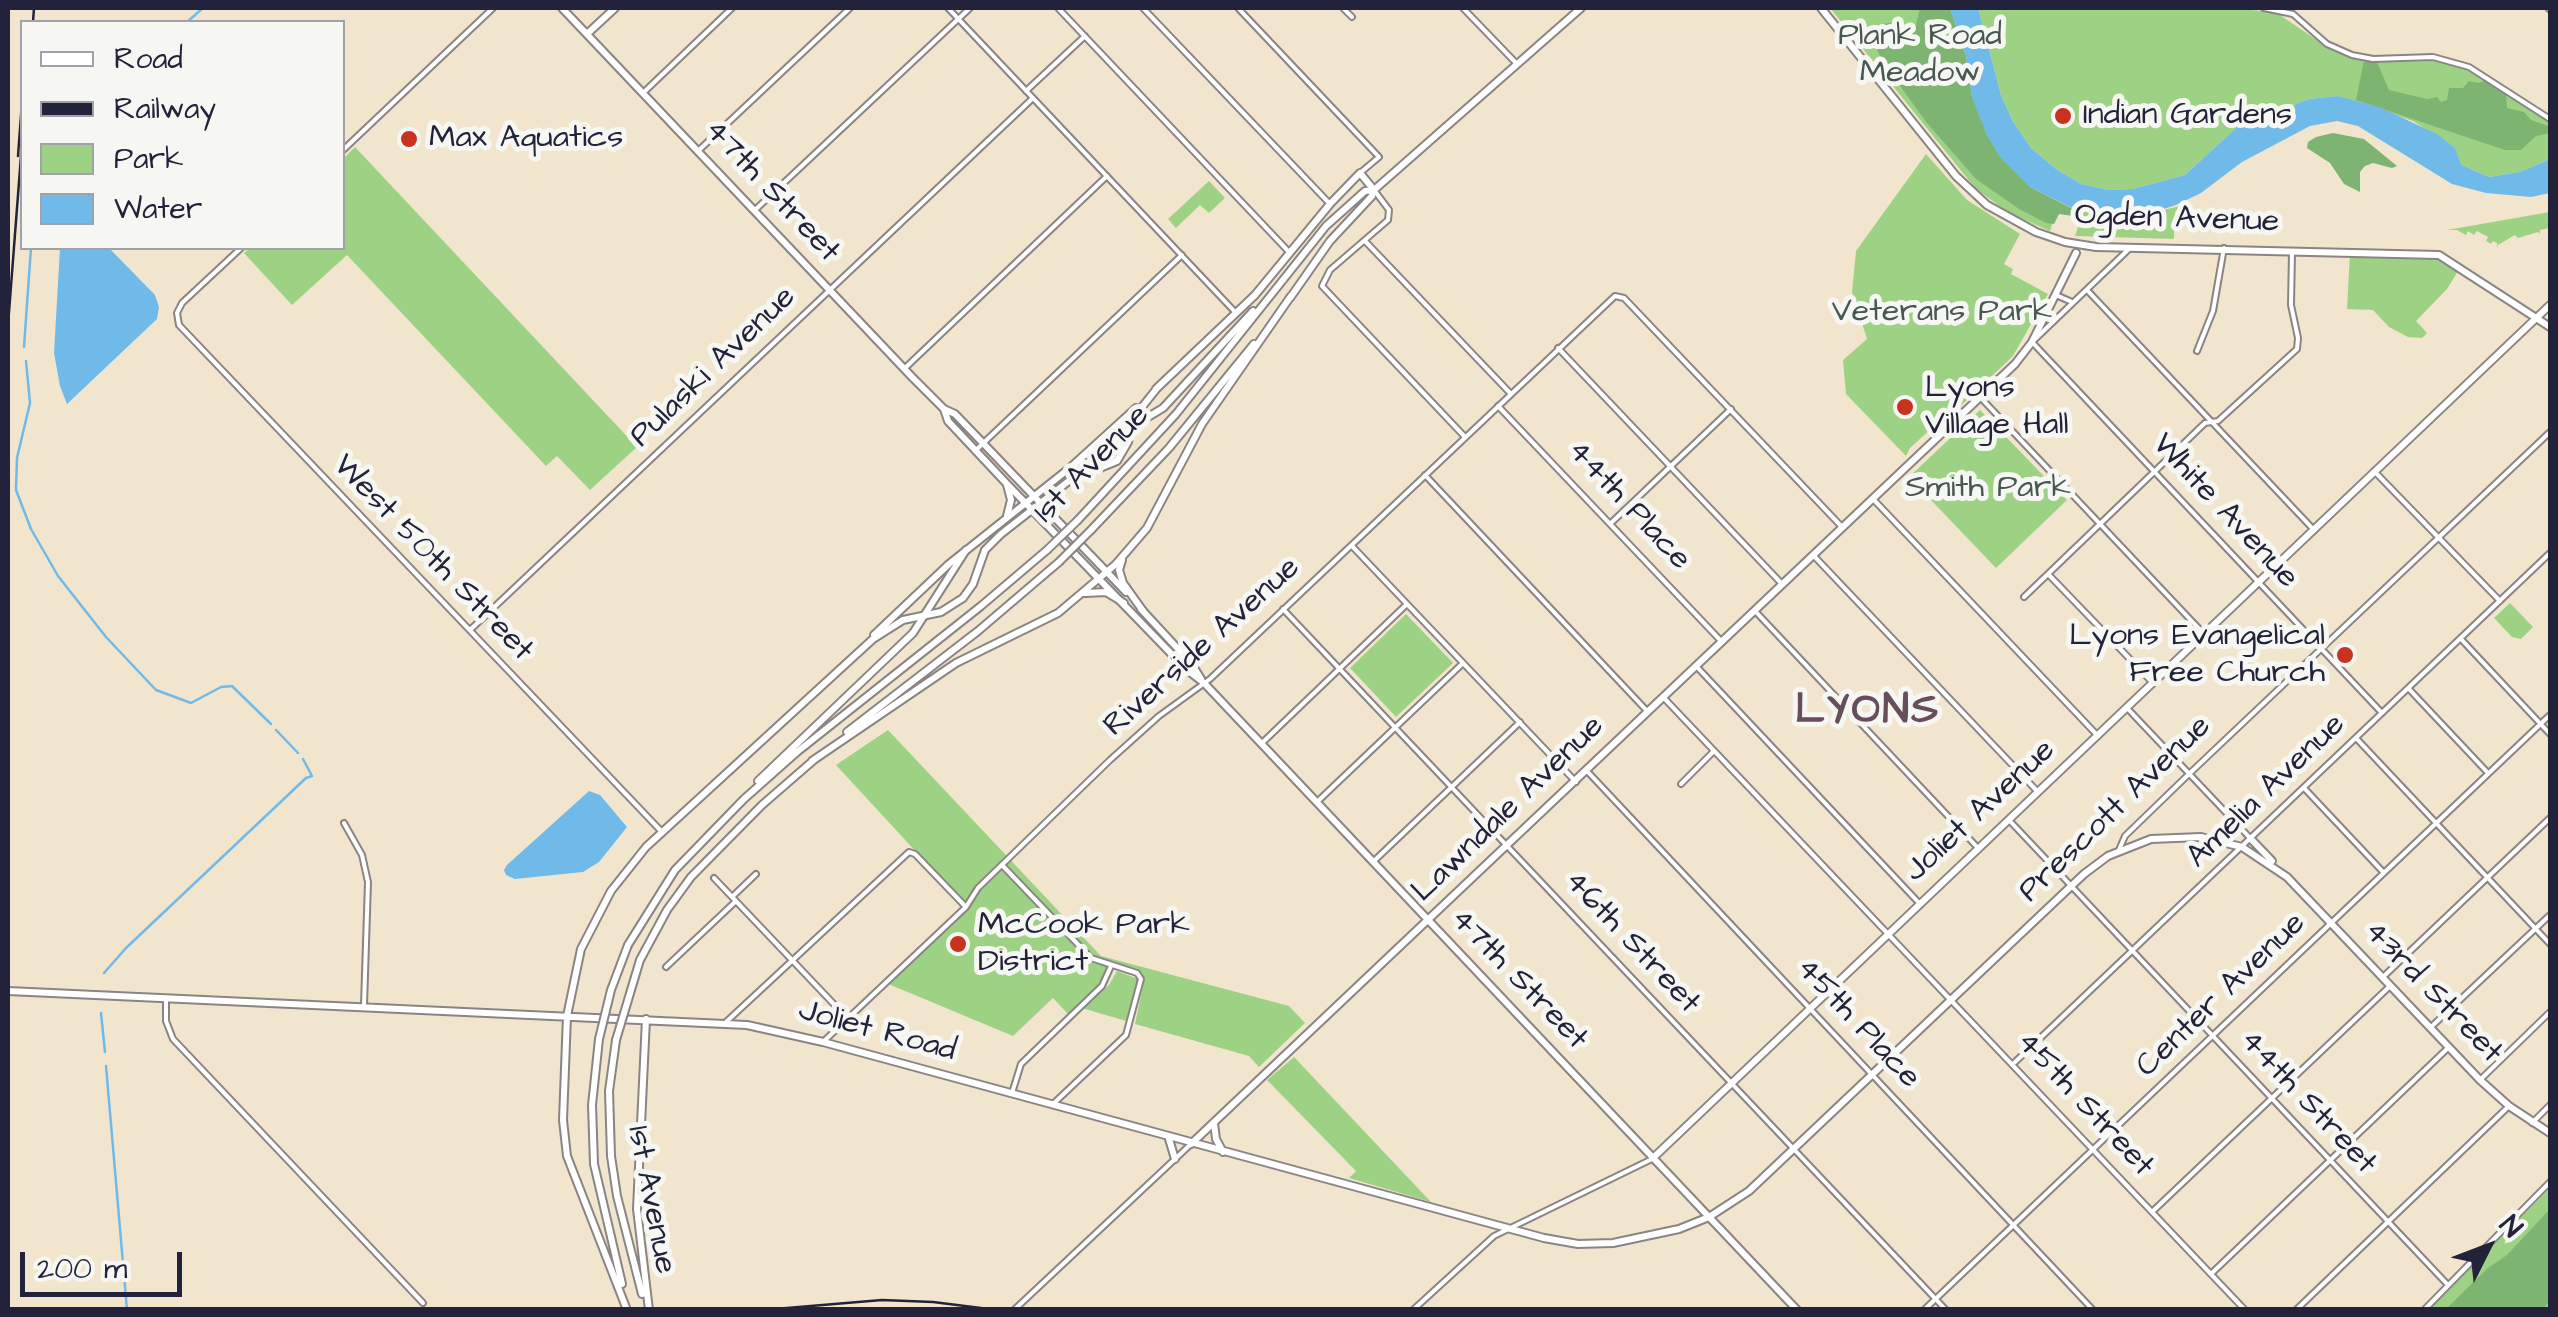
<!DOCTYPE html>
<style>
body{margin:0}
#map{position:relative;width:2558px;height:1317px;overflow:hidden;background:#f2e5ce;font-family:"Architects Daughter",sans-serif}
canvas{display:block}
.frame{position:absolute;inset:0;border:10px solid #22223b;pointer-events:none}
.legend{position:absolute;left:20px;top:20px;width:325px;height:230px;box-sizing:border-box;background:#f6f6f2;border:2px solid #a1a1a9;margin:0;padding:12px 18px;list-style:none;font-size:30px;color:#22223b}
.legend li{display:flex;align-items:center;gap:20px;height:50px}
.legend b{width:50px;border:2px solid #a1a1a9}
.north{position:absolute;left:2438px;top:1197px;width:100px;height:100px;-webkit-text-stroke:8px #f6f6f2;paint-order:stroke;rotate:48deg;font-size:28px;font-weight:700;line-height:40px;text-align:center;color:#22223b}
.north::after{content:'';display:block;margin:auto;width:35px;height:45px;background:#22223b;clip-path:polygon(50% 0,100% 100%,50% 72%,0 100%)}
.scale{position:absolute;left:20px;top:1252px;width:162px;height:45px;box-sizing:border-box;border:5px solid #22223b;border-top:0;padding-left:12px;font-size:30px;line-height:35px;white-space:nowrap;color:#22223b;-webkit-text-stroke:8px #f6f6f2;paint-order:stroke}
</style>
<div id="map">
<canvas width="2558" height="1317"></canvas>
<div class="frame"></div>
<ul class="legend">
<li><b style="height:12px;background:#fff"></b>Road</li>
<li><b style="height:12px;background:#22223b"></b>Railway</li>
<li><b style="height:28px;background:#9dd284"></b>Park</li>
<li><b style="height:28px;background:#70bae9"></b>Water</li>
</ul>
<div class="north">N</div>
<div class="scale">200 m</div>
</div>
<script>
const ctx = document.querySelector('canvas').getContext('2d');
ctx.lineJoin = 'round';
function fill(path, color) {
  ctx.fillStyle = color;
  ctx.fill(path, 'evenodd');
}
function toPath(rows) {
  const path = new Path2D();
  for (const r of rows) {
    path.moveTo(r[0], r[1]);
    for (let i = 2; i < r.length; i += 2) path.lineTo(r[i], r[i + 1]);
  }
  return path;
}
function stroke(path, color, width, dash) {
  ctx.strokeStyle = color;
  ctx.lineWidth = width;
  ctx.lineCap = dash ? 'butt' : 'round';
  ctx.setLineDash(dash || []);
  ctx.stroke(path);
}
function drawText(font, color, halo, rows, align = 'center') {
  ctx.font = font + ' "Architects Daughter",sans-serif';
  ctx.lineWidth = 10;
  ctx.setLineDash([]);
  ctx.textBaseline = 'middle';
  ctx.strokeStyle = halo;
  ctx.fillStyle = color;
  for (const [text, x, y, turn = 0] of rows) {
    ctx.save();
    ctx.translate(x, y);
    ctx.rotate((+turn || 0) * Math.PI / 180);
    ctx.textAlign = isNaN(turn) ? turn : align;
    if (halo) ctx.strokeText(text, 0, 0);
    ctx.fillText(text, 0, 0);
    ctx.restore();
  }
}
fill(toPath([
 [1830,8,1950,8,1966,56,1972,97,2030,187,2059,202,2050,231,2009,213,1975,188],
 [1978,8,2235,8,2277,13,2333,51,2348,57,2377,62,2441,61,2482,76,2550,122,2550,159,2520,172,2489,177,2460,165,2455,148,2413,121,2337,96,2309,99,2237,127,2185,175,2133,189,2109,190,2081,184,2056,169,2031,148,2012,120,2001,95],
 [355,147,637,447,590,490,557,456,546,466,347,255,292,305,244,253,250,248,342,248,343,159],
 [1926,154,1967,200,2020,234,2004,264,2013,269,2011,274,2048,294,2013,356,1950,416,1943,418,1910,448,1906,456,1846,394,1843,360,1867,339,1852,292,1856,251],
 [1209,181,1225,198,1209,213,1200,205,1176,228,1168,219],
 [2180,206,2175,212,2174,239,2075,236,2083,211,2126,219],
 [2550,212,2550,228,2540,230,2540,234,2538,232,2518,238,2515,235,2498,245,2498,249,2497,243,2493,241,2491,244,2486,241,2488,237,2477,231,2474,235,2468,231,2466,235,2457,230,2447,230],
 [2350,252,2433,255,2460,268,2447,289,2416,321,2427,333,2422,338,2408,337,2389,327,2373,310,2347,309],
 [1980,410,2067,500,1996,568,1909,477],
 [2510,603,2533,627,2521,639,2512,637,2494,618],
 [1406,614,1453,663,1396,717,1350,668],
 [888,730,1101,956,1289,1006,1305,1023,1259,1067,1249,1056,1135,1024,1144,981,1143,974,1138,969,1111,962,1101,985,1069,1015,1053,998,1013,1036,886,983,967,907,836,765],
 [1117,971,1138,979,1126,1021,1082,1008,1109,985],
 [1294,1057,1431,1202,1349,1178,1356,1171,1267,1080],
 [2550,1188,2550,1309,2429,1309]
]), '#9dd284');
fill(toPath([
 [1920,8,1950,8,1966,56,1972,97,1987,135,2000,157,2030,187,2081,213,2080,217,2059,214,2054,224,2046,223,2019,209,1976,179,1927,123,1887,68,1878,52,1874,31,1878,25,1889,23,1911,30,1916,25],
 [2364,60,2377,62,2389,90,2427,99,2437,97,2441,102,2447,100,2449,88,2463,88,2469,81,2479,83,2487,80,2506,92,2507,108,2524,112,2531,120,2548,126,2550,133,2536,136,2521,150,2505,150,2356,100],
 [2333,133,2364,139,2397,166,2392,168,2373,163,2365,166,2360,172,2360,192,2344,184,2330,163,2307,148,2308,142,2316,137],
 [2550,1209,2550,1302,2542,1309,2446,1309,2488,1268,2507,1255]
]), '#7eb472');
fill(toPath([
 [1950,8,1978,8,2001,95,2012,120,2031,148,2056,169,2081,184,2109,190,2133,189,2185,175,2237,127,2309,99,2337,96,2379,107,2437,134,2455,148,2461,165,2489,177,2520,172,2550,159,2550,193,2531,197,2486,193,2452,184,2358,126,2337,121,2310,126,2242,162,2201,193,2176,205,2145,215,2103,214,2072,208,2030,187,2000,157,1987,135,1972,97,1966,56],
 [60,248,109,248,155,295,159,307,157,319,67,404,60,386,54,353],
 [589,791,600,795,627,827,599,862,583,872,515,879,506,875,504,870,507,865]
]), '#70bae9');
stroke(toPath([
 [187,22,203,8],
 [24,347,31,248],
 [26,361,30,403,17,458,16,490,31,529,58,576,106,637,156,690,191,703,221,687,232,686,271,724],
 [276,730,298,753],
 [104,973,126,948,306,778,312,776,303,759],
 [101,1013,105,1052],
 [106,1066,127,1310]
]), '#70bae9', 2.5);
const street = toPath([
 [948,8,1236,313],
 [1058,8,1290,253],
 [1143,8,1330,204],
 [1238,8,1379,157,1360,173],
 [1343,8,1352,17],
 [1463,8,1516,63],
 [2264,8,2293,14,2327,44,2352,55,2373,59,2433,57,2469,67,2550,119],
 [2548,8,2550,10],
 [1026,91,1085,36],
 [643,93,732,8],
 [342,151,493,8],
 [698,151,850,8],
 [1374,190,1389,210,1388,220,1330,270,1322,286,1465,437],
 [755,210,970,8],
 [1365,241,1510,393],
 [241,248,182,303,177,313,179,325,662,832],
 [2130,248,2032,342,2382,713],
 [2087,290,2314,530],
 [2056,295,2072,302],
 [1558,348,1782,584],
 [2197,351,2213,311,2224,248],
 [904,369,1107,176],
 [1981,398,2204,634],
 [1498,406,1722,642],
 [976,450,1182,255],
 [2375,472,2500,601],
 [1425,475,1648,712],
 [1874,500,2098,736],
 [1611,523,1731,409],
 [1352,546,1576,782],
 [1814,556,2038,792],
 [2049,575,2153,683],
 [2024,597,2205,423,2218,421,2297,349,2298,338,2291,305,2292,252],
 [1283,609,1946,1310],
 [1756,612,1978,848],
 [470,630,1033,98],
 [2461,639,2550,734],
 [1697,667,1920,904],
 [2409,689,2488,773],
 [1663,697,2245,1310],
 [2127,708,2251,839],
 [2356,738,2550,944],
 [1262,743,1407,604],
 [1587,771,2093,1310],
 [1681,784,1714,751],
 [2305,789,2384,873],
 [1317,802,1462,664],
 [2009,820,2448,1285],
 [344,823,362,855,368,882,364,1005],
 [2119,850,2125,836,2189,774,2550,432],
 [1375,860,1520,722],
 [1002,865,1091,958,1137,973,1141,979,1126,1035,1052,1105],
 [714,878,848,1019],
 [732,897,756,874],
 [666,967,736,901],
 [2383,977,2550,818],
 [166,999,166,1021,173,1039,423,1303],
 [725,1023,909,852,915,854,965,906],
 [2430,1028,2550,915],
 [823,1042,966,907,978,888,1110,760,1159,716,1210,679,1615,296,1624,298,1842,527],
 [2014,1063,2550,553],
 [2480,1080,2550,1012],
 [1012,1093,1021,1064,1102,986,1111,966],
 [2532,1123,2550,1105],
 [2153,1211,2389,987],
 [2213,1272,2448,1048],
 [1014,1310,1191,1144],
 [1413,1310,1494,1236,1652,1159],
 [1924,1310,2550,715],
 [2296,1310,2509,1106],
 [2424,1310,2550,1182]
]);
const secondary = toPath([
 [562,8,912,377,944,409,955,414,1126,592],
 [587,34,615,8],
 [1156,389,1255,295,1330,204,1360,173,1374,190],
 [944,409,948,421,1007,484,1186,669,1204,683,1797,1310],
 [1007,516,1011,500,1007,485],
 [1141,609,1191,663,1201,679],
 [874,635,949,564,1071,467,1136,408],
 [567,1016,581,949,611,891,646,847,873,639,903,620,941,612,963,598,973,584,985,550,1001,534,1070,480,1117,461,1128,442,1134,417,1158,387],
 [1191,1144,2015,364,2032,342,2076,253],
 [1653,1158,2550,305]
]);
const primary = toPath([
 [1821,8,1956,176,1987,205,2036,232,2065,242,2096,247,2439,255,2550,327],
 [1290,298,1330,241,1372,196,1374,190],
 [1085,455,1163,408,1253,311],
 [1078,520,1176,414,1326,226,1365,191,1374,190,1581,8],
 [1091,530,1169,448,1254,344],
 [1122,560,1119,570,1123,583,1143,611],
 [1085,593,1106,592,1124,603],
 [847,732,978,631,1059,562],
 [812,761,956,663,1058,613,1116,564,1147,528,1202,424,1291,296],
 [758,781,913,633,966,550],
 [2251,839,2272,861],
 [2287,877,2480,1080,2509,1106,2550,1133],
 [628,945,675,870,744,799,797,752,981,606,1047,550],
 [640,960,667,910,691,877,762,805,815,759],
 [8,991,747,1025,823,1042,1544,1238,1578,1244,1613,1243,1679,1229,1709,1217,1749,1191,2084,874,2108,856,2151,839,2201,837,2242,847,2287,877],
 [567,1016,563,1120,567,1156,627,1310],
 [646,1019,637,1209,649,1310],
 [599,1039,592,1105,594,1164,622,1284],
 [616,1040,609,1091,611,1156,617,1196,642,1294],
 [1214,1123,1216,1139,1223,1152],
 [1169,1139,1175,1159]
]);
stroke(street, '#8a8484', 8);
stroke(secondary, '#8a8484', 10);
stroke(primary, '#8a8484', 10);
stroke(street, '#fff', 4);
stroke(secondary, '#fff', 6);
stroke(primary, '#fff', 6);
stroke(toPath([
 [33,22,34,8],
 [18,156,22,102],
 [8,325,22,143],
 [763,1310,882,1300,933,1302,997,1310]
]), '#22223b', 2.5);
const primaryBridge = toPath([
 [1047,550,1078,520],
 [1059,562,1091,530],
 [599,1039,611,990,628,945],
 [616,1040,640,960]
]);
stroke(primaryBridge, '#8a8484', 10, []);
stroke(primaryBridge, '#fff', 6);
for (const [x, y, r, color] of [
 [2063,116,10,"#c8321e"],
 [409,139,10,"#c8321e"],
 [1905,407,10,"#c8321e"],
 [2345,655,10,"#c8321e"],
 [958,944,10,"#c8321e"]
]) {
  const dot = new Path2D();
  dot.arc(x, y, r, 0, 2 * Math.PI);
  ctx.fillStyle = color;
  ctx.fill(dot);
  stroke(dot, '#f6f6f2', 4);
}
drawText('32px', '#475751', '#f6f6f2', [
 ["Plank Road",1920,37],
 ["Meadow",1920,74],
 ["Veterans Park",1942,313],
 ["Smith Park",1988,489]
]);
drawText('32px', '#22223b', '#f6f6f2', [
 ["Indian Gardens",2083,116],
 ["Max Aquatics",429,139],
 ["Lyons",1925,389],
 ["Village Hall",1925,426],
 ["Lyons Evangelical",2325,637,"right"],
 ["Free Church",2325,674,"right"],
 ["McCook Park",978,926],
 ["District",978,963]
], 'left');
drawText('32px', '#22223b', '#f6f6f2', [
 ["47th Street",771,192,47],
 ["Ogden Avenue",2177,220,2],
 ["Pulaski Avenue",714,368,-44],
 ["1st Avenue",1093,465,-46],
 ["44th Place",1628,506,47],
 ["White Avenue",2224,512,47],
 ["West 50th Street",432,559,46],
 ["Riverside Avenue",1203,648,-42],
 ["Amelia Avenue",2267,792,-44],
 ["Lawndale Avenue",1509,810,-44],
 ["Prescott Avenue",2116,810,-44],
 ["Joliet Avenue",1981,812,-43],
 ["46th Street",1631,943,47],
 ["47th Street",1518,980,46],
 ["43rd Street",2432,993,46],
 ["Center Avenue",2222,996,-44],
 ["45th Place",1857,1024,47],
 ["Joliet Road",877,1032,15],
 ["44th Street",2307,1103,47],
 ["45th Street",2084,1105,47],
 ["1st Avenue",650,1200,79]
]);
ctx.letterSpacing = '2.5px';
drawText('bold 42px', '#674e5b', '#f6f6f2', [
 ["LYONS",1868,713]
]);
ctx.letterSpacing = '0px';
</script>
